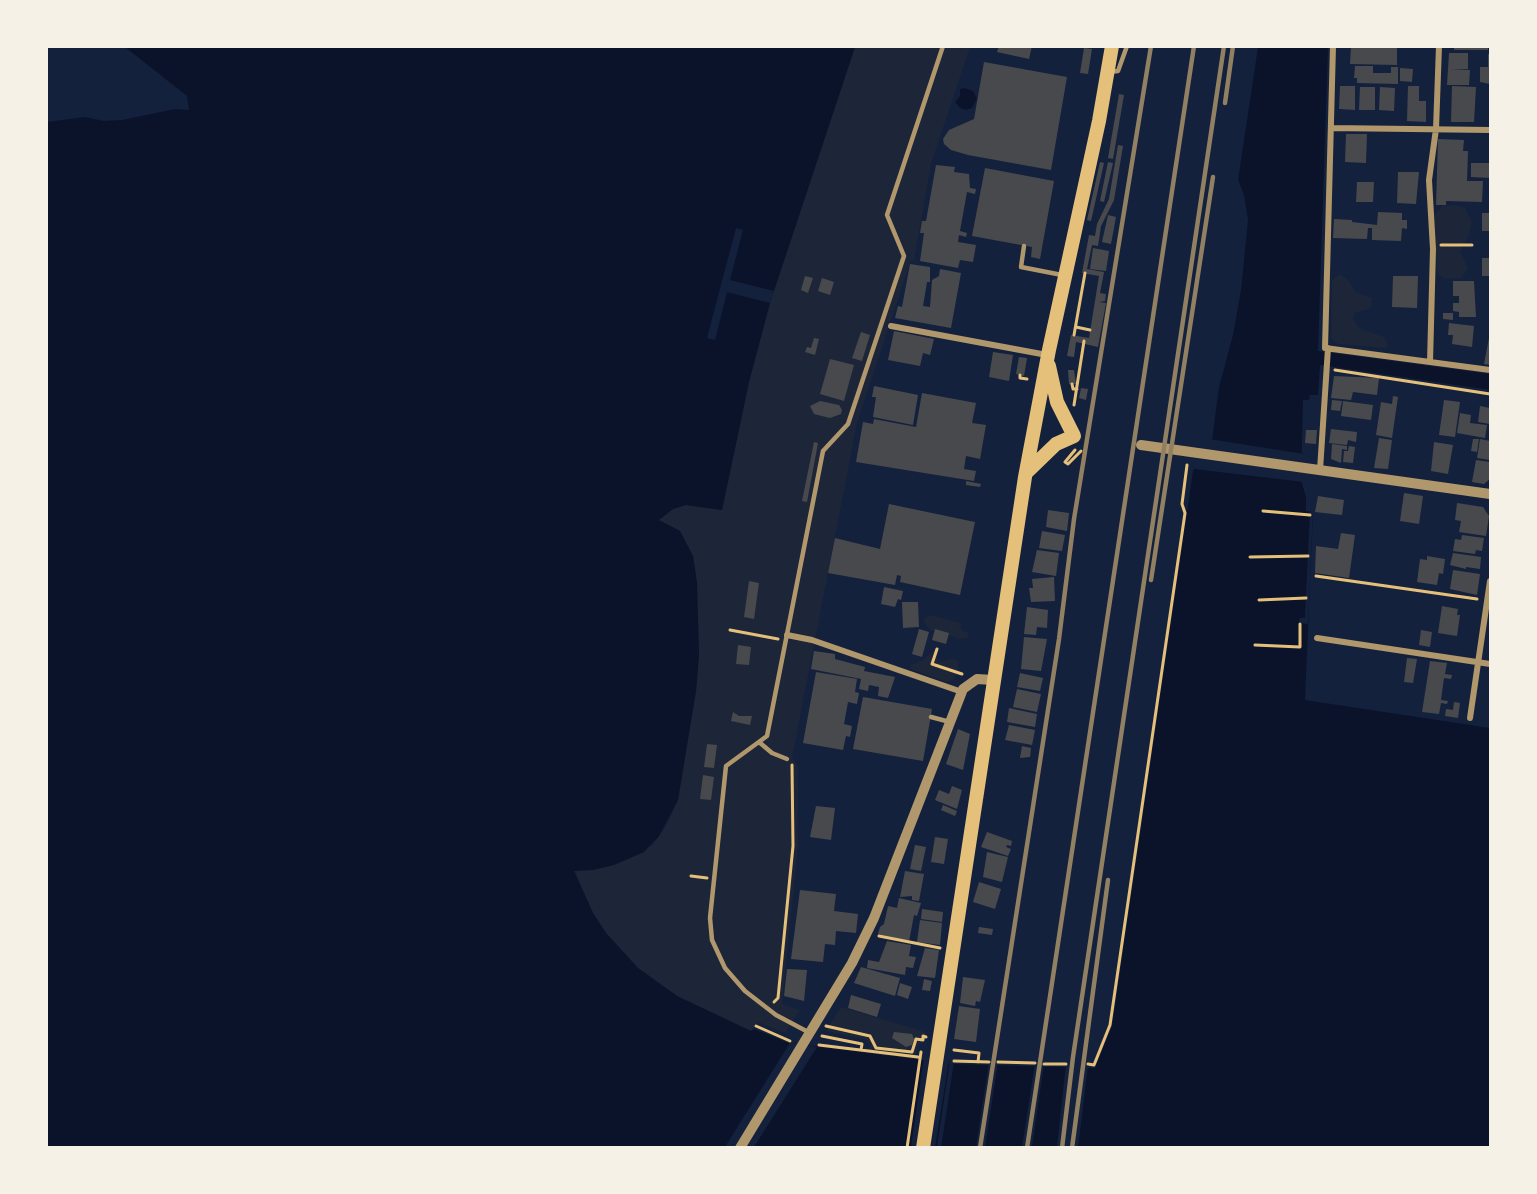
<!DOCTYPE html>
<style>
body{margin:0}
#map{position:relative;width:1537px;height:1194px;overflow:hidden;background:#14213d;font-family:Ubuntu,sans-serif}
canvas{display:block}
.frame{position:absolute;inset:0;border:48px solid #f6f1e7;pointer-events:none}
</style>
<div id="map">
<canvas width="1537" height="1194"></canvas>
<div class="frame"></div>
</div>
<script>
const ctx = document.querySelector('canvas').getContext('2d');
ctx.lineJoin = 'round';
function fill(path, color) {
  ctx.fillStyle = color;
  ctx.fill(path, 'evenodd');
}
function toPath(rows) {
  const path = new Path2D();
  for (const r of rows) {
    path.moveTo(r[0], r[1]);
    for (let i = 2; i < r.length; i += 2) path.lineTo(r[i], r[i + 1]);
  }
  return path;
}
function stroke(path, color, width, dash) {
  ctx.strokeStyle = color;
  ctx.lineWidth = width;
  ctx.lineCap = dash ? 'butt' : 'round';
  ctx.setLineDash(dash || []);
  ctx.stroke(path);
}
fill(toPath([
 [855,47,970,47,931,164,914,260,911,260,857,423,792,758,798,766,798,846,782,1004,800,1010,785,1033,758,1022,751,1031,677,996,638,968,606,933,593,913,574,869,652,846,668,823,678,800,696,691,699,655,697,583,693,556,680,531,658,520,673,509,686,505,722,510,749,382,770,303],
 [1457,205,1465,208,1472,222,1469,235,1460,252,1468,268,1462,278,1445,279,1439,275,1437,270,1434,215,1442,206],
 [1340,274,1349,281,1355,292,1372,298,1371,308,1355,313,1353,318,1359,328,1384,337,1388,345,1385,348,1338,344,1331,338,1332,280],
 [929,615,961,623,961,629,968,633,968,638,960,639,930,630,923,621],
 [934,650,939,662,954,659,958,661,958,670,953,680,946,682,911,669,911,665,923,660],
 [841,1007,925,1032,924,1041,918,1045,913,1059,868,1053,870,1045,867,1040,826,1031]
]), '#1d2539');
fill(toPath([
 [125,47,855,47,770,303,749,382,722,510,686,505,673,509,659,520,680,531,693,556,697,583,699,655,696,691,678,800,659,836,644,852,614,865,593,870,574,871,593,913,606,933,638,968,677,996,751,1031,754,1029,789,1043,956,1064,1095,1068,1112,1026,1193,471,1212,440,1219,387,1233,335,1241,290,1248,220,1244,195,1238,180,1258,47,1328,47,1318,351,1490,374,1490,390,1320,365,1318,395,1310,395,1309,400,1303,400,1301,480,1306,497,1306,511,1313,512,1305,700,1490,728,1490,1147,47,1148,47,122,85,117,104,121,122,120,175,109,189,110,187,96],
 [964,88,973,91,977,99,972,108,966,110,960,108,955,102,960,96,960,89]
]), '#0b132b');
fill(toPath([
 [736,228,743,230,730,280,774,291,770,303,727,292,715,340,707,338],
 [1209,439,1304,454,1304,482,1194,469,1195,461],
 [1310,512,1313,512,1308,624,1299,623,1300,618,1305,618],
 [790,1043,817,1047,754,1147,725,1147],
 [924,1057,949,1060,935,1148,911,1147],
 [950,1060,954,1061,941,1148,937,1147],
 [989,1062,998,1062,985,1147,976,1147],
 [1035,1063,1044,1064,1032,1147,1022,1147],
 [1066,1064,1088,1065,1078,1148,1057,1147]
]), '#14213d');
fill(toPath([
 [999,46,1032,46,1029,59,997,52],
 [1351,46,1397,46,1397,65,1350,64],
 [1454,46,1488,46,1488,50,1454,50],
 [1084,48,1092,49,1088,74,1080,73],
 [1449,53,1468,53,1468,69,1451,69,1470,70,1469,85,1447,85],
 [1488,54,1490,54,1490,84,1480,82,1480,67,1488,67],
 [984,62,1067,77,1051,170,968,155,951,150,944,144,943,139,949,130,974,119],
 [1355,66,1373,66,1373,73,1391,73,1391,67,1398,67,1398,84,1357,83,1357,78,1354,78],
 [1400,68,1413,69,1412,82,1400,81],
 [1340,86,1355,86,1355,110,1339,109],
 [1408,86,1419,86,1419,101,1426,101,1426,122,1407,121],
 [1452,86,1476,87,1474,122,1451,122],
 [1360,87,1375,87,1375,110,1359,110],
 [1380,87,1395,88,1394,111,1379,110],
 [1119,94,1124,95,1113,159,1108,158],
 [1346,134,1367,134,1366,163,1345,162],
 [1438,139,1464,140,1463,151,1468,151,1467,181,1483,181,1482,202,1446,201,1446,205,1436,205],
 [1118,145,1123,146,1114,200,1101,226,1098,246,1092,245,1087,269,1104,272,1100,293,1106,294,1105,301,1099,302,1106,303,1098,347,1076,342,1074,357,1067,356,1071,335,1089,338,1099,276,1082,273,1089,235,1095,236,1097,224,1109,199],
 [1100,162,1104,163,1091,221,1087,220],
 [1108,162,1113,163,1104,202,1100,201],
 [1471,163,1490,163,1490,178,1471,177],
 [936,165,955,167,954,172,969,174,970,188,976,189,975,194,967,192,960,231,967,233,966,237,959,235,958,242,976,245,973,262,960,260,958,268,920,261,924,233,920,233,922,221,926,221],
 [985,168,1054,181,1040,259,1031,257,1032,247,972,236],
 [1398,172,1419,172,1416,204,1397,203],
 [1357,182,1374,182,1373,202,1356,202],
 [1378,212,1402,213,1402,220,1407,220,1407,229,1402,228,1401,241,1372,240,1372,228,1368,228,1367,239,1333,238,1334,219,1352,220,1352,222,1377,225],
 [1482,213,1490,213,1490,231,1482,231],
 [1108,215,1116,217,1111,244,1102,242],
 [1093,248,1109,251,1106,271,1090,269],
 [1482,258,1490,258,1490,276,1482,276],
 [910,264,930,267,930,282,927,282,923,306,930,307,932,280,939,276,940,269,961,273,951,328,895,318,898,306,902,307],
 [805,276,813,278,808,293,801,290],
 [1393,276,1418,276,1417,308,1392,307],
 [822,278,834,282,830,295,818,291],
 [1453,281,1474,281,1476,317,1459,317,1459,312,1453,311,1453,303,1459,303,1459,296,1453,296],
 [1443,313,1453,313,1453,320,1443,319],
 [1449,323,1474,326,1472,347,1452,344,1453,335,1448,335],
 [894,331,934,339,930,355,923,353,920,366,888,360],
 [861,332,870,335,862,361,852,358],
 [814,338,819,339,815,355,805,352,807,347,811,348],
 [1489,338,1490,338,1490,365,1484,364],
 [993,352,1013,355,1009,381,989,377],
 [1019,357,1027,358,1024,376,1016,374],
 [830,359,854,365,844,401,820,394],
 [1068,370,1074,370,1076,384,1069,384],
 [1334,376,1379,378,1377,395,1353,392,1351,400,1331,398],
 [874,386,918,395,913,425,873,417,876,397,872,397],
 [1081,388,1088,389,1086,400,1079,398],
 [922,393,976,403,972,423,986,425,980,459,966,456,964,469,976,471,974,481,856,462,863,422,873,424,874,419,916,427],
 [1393,396,1398,397,1392,438,1376,435,1381,402,1392,404],
 [1332,400,1342,401,1340,411,1331,410],
 [1444,400,1460,402,1455,437,1439,435],
 [820,401,839,405,842,410,841,414,830,418,814,414,810,406],
 [1343,401,1373,405,1371,420,1341,416],
 [1480,406,1490,408,1490,424,1478,422],
 [1460,413,1471,415,1470,423,1487,425,1485,438,1457,433],
 [1331,429,1357,432,1356,442,1348,440,1347,445,1329,443],
 [1306,430,1317,430,1316,444,1305,443],
 [1379,438,1392,440,1388,469,1374,468],
 [1473,439,1479,439,1477,452,1471,451],
 [1480,439,1490,441,1490,460,1477,458],
 [814,442,818,443,807,502,802,501],
 [1434,442,1453,445,1448,474,1431,471],
 [1332,444,1347,446,1347,450,1342,449,1341,463,1331,459],
 [1349,446,1355,447,1353,463,1343,462,1344,451,1348,451],
 [1476,460,1490,462,1490,479,1484,484,1472,482],
 [966,481,981,484,980,487,966,485],
 [1404,493,1423,496,1419,524,1400,521],
 [1318,496,1344,500,1342,515,1315,512],
 [1457,503,1483,507,1489,516,1486,536,1459,532,1461,521,1455,520],
 [889,504,975,522,960,595,900,582,901,576,897,575,895,585,828,573,835,538,880,549],
 [1048,510,1069,513,1067,531,1046,527],
 [1042,531,1065,535,1062,551,1039,548],
 [1341,533,1355,535,1349,578,1315,573,1316,546,1338,549],
 [1462,535,1484,538,1482,551,1476,550,1475,554,1453,551,1455,539,1461,540],
 [1037,550,1059,553,1056,576,1032,572],
 [1453,553,1481,557,1480,569,1466,567,1466,569,1450,565],
 [1427,556,1445,559,1443,574,1439,573,1437,585,1417,582,1420,559,1427,560],
 [1453,570,1480,574,1477,595,1450,589],
 [1054,577,1055,601,1031,602,1029,588,1033,588,1032,579],
 [749,581,759,583,754,619,744,617],
 [884,587,903,591,901,600,898,599,895,607,881,604],
 [902,602,918,602,919,627,903,628],
 [1442,606,1458,609,1457,615,1460,615,1457,636,1438,633],
 [1027,607,1048,610,1047,628,1037,627,1036,635,1024,634],
 [919,629,929,632,922,657,912,654],
 [935,629,949,633,946,644,932,640],
 [1421,630,1432,632,1430,647,1419,645],
 [1024,637,1047,639,1041,671,1021,669],
 [738,645,751,647,749,665,736,664],
 [814,651,835,654,835,659,865,667,864,671,895,677,888,698,878,696,879,687,869,685,868,691,859,689,861,679,811,669],
 [1407,658,1417,659,1413,683,1404,682],
 [1430,661,1447,663,1445,674,1452,675,1451,679,1444,678,1441,700,1448,701,1447,704,1441,703,1439,714,1422,712],
 [816,672,857,679,855,692,859,693,857,704,848,702,844,724,852,726,850,737,846,736,843,750,803,743],
 [1020,673,1043,678,1040,691,1017,687],
 [1017,689,1041,694,1037,712,1013,707],
 [863,697,932,709,923,761,853,749],
 [1454,702,1460,703,1458,718,1445,716,1446,709,1453,710],
 [1009,708,1037,714,1035,727,1007,722],
 [733,712,739,716,752,716,750,725,731,721],
 [1009,725,1035,730,1032,745,1005,740],
 [958,729,970,734,963,770,946,764],
 [707,744,717,745,714,768,704,767],
 [1022,746,1031,748,1030,757,1020,758],
 [703,775,714,777,711,800,700,799],
 [952,786,962,790,957,809,935,800,939,790,949,794],
 [943,805,957,811,955,816,941,810],
 [816,806,835,808,831,840,810,837],
 [987,832,1012,841,1011,846,1007,845,1006,847,1011,849,1008,856,981,847],
 [935,837,948,839,944,864,931,862],
 [915,845,926,847,921,871,910,869],
 [987,852,1008,857,1002,882,983,877],
 [905,871,924,874,919,901,912,900,912,896,900,897],
 [979,882,1001,889,995,909,973,902],
 [800,890,836,894,834,911,858,914,856,933,836,931,835,945,825,944,823,962,791,959],
 [899,898,921,903,917,916,914,915,909,942,878,934,880,927,884,924,888,906,897,908],
 [922,909,943,912,942,922,921,919],
 [920,920,942,923,940,945,917,942],
 [979,927,993,929,992,935,978,933],
 [887,941,911,945,909,956,916,957,913,968,906,967,905,975,867,968,868,960,879,962],
 [925,948,939,950,935,978,917,976],
 [861,967,900,978,895,996,854,983],
 [787,969,807,970,804,1001,784,996],
 [963,977,985,980,980,1002,976,1001,975,1006,960,1003],
 [924,979,932,981,930,991,922,990],
 [900,983,912,987,908,999,897,995],
 [851,995,881,1004,877,1017,848,1008],
 [959,1006,980,1009,976,1042,954,1039],
 [894,1032,912,1034,914,1039,912,1045,906,1047,892,1038]
]), '#48494c');
stroke(toPath([
 [1441,245,1472,245],
 [1076,327,1090,330],
 [1074,335,1085,273],
 [1335,370,1490,394],
 [1020,375,1020,378,1027,379],
 [1072,384,1073,389,1077,389],
 [1074,405,1084,341],
 [1065,462,1075,450],
 [1065,462,1068,464,1081,451],
 [1263,511,1310,515],
 [1250,557,1308,556],
 [1316,576,1477,599],
 [1259,600,1306,598],
 [730,630,778,639],
 [1255,645,1300,647,1300,624],
 [937,649,932,664,962,674],
 [691,876,707,878],
 [879,936,940,948],
 [774,1002,778,998,793,846,792,765],
 [756,1026,790,1041],
 [826,1026,870,1036,876,1048,912,1052,916,1039,923,1040,923,1036,926,1037],
 [822,1036,862,1044,861,1050],
 [819,1045,918,1057],
 [954,1050,979,1053,978,1062],
 [954,1061,989,1062],
 [998,1062,1035,1063],
 [1044,1064,1066,1064],
 [1088,1064,1094,1065,1110,1025,1185,513,1182,504,1187,465],
 [907,1148,921,1052]
]), '#e5c07b', 3);
stroke(toPath([
 [1109,72,1118,71,1127,46],
 [1024,246,1021,267,1062,275],
 [931,717,950,722],
 [759,742,772,753,787,759],
 [810,1033,776,1015,745,991,725,968,712,940,710,918,726,766,767,736,823,451,848,424,904,256,887,215,943,46]
]), '#b1986c', 4.5);
stroke(toPath([
 [1333,46,1325,348,1490,370],
 [1331,128,1490,130],
 [891,326,1047,355],
 [1430,362,1433,249,1429,180,1436,129,1439,46],
 [1320,470,1328,348],
 [787,635,812,640,962,692],
 [1317,638,1490,664],
 [1470,718,1490,581]
]), '#b1986c', 6);
stroke(toPath([
 [1141,445,1490,494],
 [740,1148,852,963,874,918,963,689,977,679,993,680]
]), '#b1986c', 10);
stroke(toPath([
 [1026,473,1056,444,1074,436,1057,402,1049,366],
 [923,1148,1025,477,1049,350,1099,121,1112,46]
]), '#e5c07b', 14);
stroke(toPath([
 [1225,103,1233,46],
 [1151,580,1213,177],
 [980,1148,1059,639,1074,519,1151,46],
 [1027,1148,1194,46],
 [1062,1148,1073,1057,1224,46],
 [1072,1148,1108,880]
]), '#918062', 4.5);
</script>
